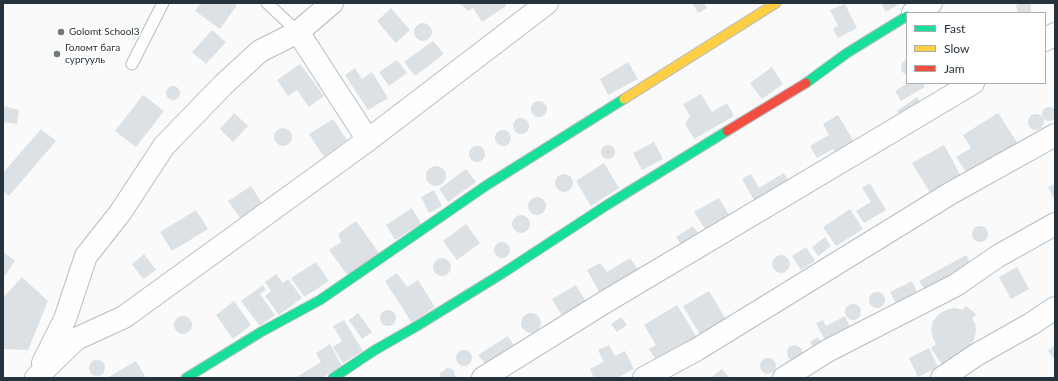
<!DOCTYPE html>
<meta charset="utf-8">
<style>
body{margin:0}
#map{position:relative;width:1058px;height:381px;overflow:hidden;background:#fafafa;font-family:Lato,sans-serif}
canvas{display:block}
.frame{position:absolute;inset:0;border:4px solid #26333c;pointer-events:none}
.legend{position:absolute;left:906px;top:12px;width:140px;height:72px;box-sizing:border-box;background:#fff;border:1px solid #a8adb1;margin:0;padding:5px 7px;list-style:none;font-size:12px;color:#26333c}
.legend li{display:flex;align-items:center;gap:8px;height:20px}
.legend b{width:20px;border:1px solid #a8adb1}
</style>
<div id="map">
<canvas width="1058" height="381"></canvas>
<div class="frame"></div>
<ul class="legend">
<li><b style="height:5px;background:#16e098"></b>Fast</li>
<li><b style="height:5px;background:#ffcf43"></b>Slow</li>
<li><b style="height:5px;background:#f24e42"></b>Jam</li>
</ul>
</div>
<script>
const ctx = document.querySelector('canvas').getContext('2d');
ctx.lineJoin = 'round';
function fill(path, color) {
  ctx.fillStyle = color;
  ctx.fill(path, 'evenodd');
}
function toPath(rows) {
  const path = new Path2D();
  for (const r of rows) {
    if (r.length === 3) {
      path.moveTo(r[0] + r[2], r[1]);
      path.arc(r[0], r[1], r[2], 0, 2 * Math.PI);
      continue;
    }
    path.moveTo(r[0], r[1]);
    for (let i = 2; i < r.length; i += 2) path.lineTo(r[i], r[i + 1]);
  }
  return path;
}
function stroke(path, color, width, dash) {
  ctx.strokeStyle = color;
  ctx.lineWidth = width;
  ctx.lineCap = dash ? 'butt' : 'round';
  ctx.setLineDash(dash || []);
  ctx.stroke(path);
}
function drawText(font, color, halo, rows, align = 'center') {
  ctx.font = font + ' Lato,sans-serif';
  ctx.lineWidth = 3.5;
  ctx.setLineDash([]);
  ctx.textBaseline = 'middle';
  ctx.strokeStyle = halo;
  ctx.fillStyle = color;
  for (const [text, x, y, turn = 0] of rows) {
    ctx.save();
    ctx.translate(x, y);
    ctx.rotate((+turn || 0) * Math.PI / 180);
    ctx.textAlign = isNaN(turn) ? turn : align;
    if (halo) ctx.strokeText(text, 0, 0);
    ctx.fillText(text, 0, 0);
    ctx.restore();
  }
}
fill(toPath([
 [201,3,234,3,237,5,220,29,195,11],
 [459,3,505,3,506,6,482,22,473,8,468,11],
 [692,3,704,3,707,8,698,13],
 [881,3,901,3,886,12],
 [1018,3,1030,3,1031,6,1031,11,1029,13,1018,13,1016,7],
 [845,4,857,28,838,38,833,29,838,26,830,10],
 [391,8,410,30,396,43,377,21],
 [423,32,9],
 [212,30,226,42,206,64,192,52],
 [433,41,444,54,415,76,404,62],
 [907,59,907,75,902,72,901,68,902,63],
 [397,60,407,73,389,86,379,72],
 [628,62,638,79,608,95,600,79],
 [300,64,324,96,309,107,297,90,288,96,277,80],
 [772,67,783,84,762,99,750,83],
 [355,68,362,79,372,72,388,98,368,110,345,75],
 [908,83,923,83,925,87,901,101,895,91],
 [173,93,7],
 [701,94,712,112,727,103,734,116,694,139,685,124,690,116,683,104],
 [143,95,164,111,136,147,115,131],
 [917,97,925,108,905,122,897,111],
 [539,109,8],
 [3,106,19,110,17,124,3,122],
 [1049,114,7],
 [234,113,248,126,233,142,220,129],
 [998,113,1018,144,969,176,956,157,971,148,963,135],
 [1036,122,8],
 [838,115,856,145,837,156,833,149,817,158,810,146,829,135,823,124],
 [521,126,8],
 [333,119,347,140,324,157,309,134],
 [283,137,9],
 [41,129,56,141,9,196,3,191,3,173],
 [503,138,8],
 [654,142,663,159,642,170,633,153],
 [608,152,7],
 [944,145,961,176,930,193,912,163],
 [477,154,8],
 [604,163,619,188,591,206,576,181],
 [436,176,10],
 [466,169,476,182,448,202,439,189],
 [784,173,790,183,755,202,742,179,751,174,759,188],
 [564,183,9],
 [870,183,886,210,864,223,856,211,871,202,862,188],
 [1055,184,1055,201,1048,187],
 [251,186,263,205,241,219,228,201],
 [434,190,442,206,429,213,421,197],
 [537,206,9],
 [719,198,729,215,705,229,694,212],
 [412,208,421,224,395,240,386,225],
 [850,209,863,229,836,246,823,227],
 [196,210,208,229,172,251,160,232],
 [521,224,9],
 [356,221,379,253,348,276,329,250,341,242,338,234],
 [466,224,480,243,457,260,443,241],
 [693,226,700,236,682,246,676,237],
 [980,234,8],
 [825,237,831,246,818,256,812,247],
 [502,250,8],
 [806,247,815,261,801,270,792,256],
 [3,252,15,261,4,277,3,276],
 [144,254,156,270,143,279,132,264],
 [781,264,9],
 [966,255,973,268,927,293,919,281],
 [442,267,9],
 [630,258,639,271,600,293,587,270,600,263,607,272],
 [316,262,329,281,304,297,291,278],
 [1017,267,1029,289,1011,299,999,277],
 [397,273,407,287,418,280,435,307,412,323,385,281],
 [276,274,283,283,288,279,302,298,279,315,265,296,271,291,265,282],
 [22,277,48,301,28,350,3,349,3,298],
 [912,281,918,294,897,305,890,292],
 [263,285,266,290,260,294,275,315,260,326,241,301],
 [576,285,588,305,564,319,552,299],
 [709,291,727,321,701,336,683,306],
 [877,300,8],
 [234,301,251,325,233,339,216,315],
 [853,312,8],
 [677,305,698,339,658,363,649,349,656,345,644,325],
 [966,306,976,314,972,319,975,323,976,331,974,340,969,347,962,351,963,354,943,366,931,348,936,344,933,338,931,330,933,321,939,314,946,310,955,308,963,310],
 [388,318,8],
 [358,313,372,332,362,339,349,320],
 [531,323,10],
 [183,325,9],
 [845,316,853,333,828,346,816,323,823,320,826,326],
 [621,317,627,325,617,332,611,324],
 [344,320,363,351,343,363,333,347,342,341,333,326],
 [508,336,516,349,488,367,478,355],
 [818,337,825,349,817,354,810,342],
 [330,344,342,366,322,378,295,378,321,362,316,353],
 [609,345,615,356,625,351,634,369,617,378,594,378,590,369,604,362,598,350],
 [796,345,802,349,802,354,793,360,788,358,787,350,790,346],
 [1055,345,1055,360,1048,351],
 [929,348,938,367,918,377,909,358],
 [464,358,8],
 [768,366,8],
 [97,368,8],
 [136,361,146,378,107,378],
 [447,368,452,369,454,371,456,378,440,378,440,373],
 [722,369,730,378,711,378]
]), '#dbe1e5');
const lane = toPath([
 [267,3,298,32],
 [132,64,163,3]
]);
const street = toPath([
 [913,13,931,3],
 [298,32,368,140],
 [1045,40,1055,34],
 [43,363,65,319,86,256,120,213,164,146,223,85,260,51,298,32,332,3],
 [36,378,76,339,124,317,368,140,547,3],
 [483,378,605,302,973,83],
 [644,378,696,350,951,193,1055,135],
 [784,378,829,350,956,285,998,256,1055,224],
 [942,378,976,355,1031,324,1055,308]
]);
const fast = toPath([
 [806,83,847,53,907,16],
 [186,378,261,332,320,300,487,185,624,99],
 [333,378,375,350,417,326,503,273,607,205,727,131]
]);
const slow = toPath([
 [624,99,776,3]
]);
const jam = toPath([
 [727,131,806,83]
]);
stroke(lane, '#b7bdc1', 13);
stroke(street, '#b7bdc1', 24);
stroke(fast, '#b7bdc1', 11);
stroke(slow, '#b7bdc1', 11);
stroke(jam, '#b7bdc1', 11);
stroke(lane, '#fefefe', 11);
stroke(street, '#fefefe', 22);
stroke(fast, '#16e098', 9);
stroke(slow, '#ffcf43', 9);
stroke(jam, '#f24e42', 9);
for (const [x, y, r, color] of [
 [61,32,4,"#70797e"],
 [57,54,4,"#70797e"]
]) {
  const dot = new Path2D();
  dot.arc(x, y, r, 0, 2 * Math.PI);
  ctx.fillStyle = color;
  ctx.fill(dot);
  stroke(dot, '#fff', 1.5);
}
drawText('10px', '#26333c', '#fff', [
 ["Golomt School3",69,32],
 ["Голомт бага",65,48],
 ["сургууль",65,60]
], 'left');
</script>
